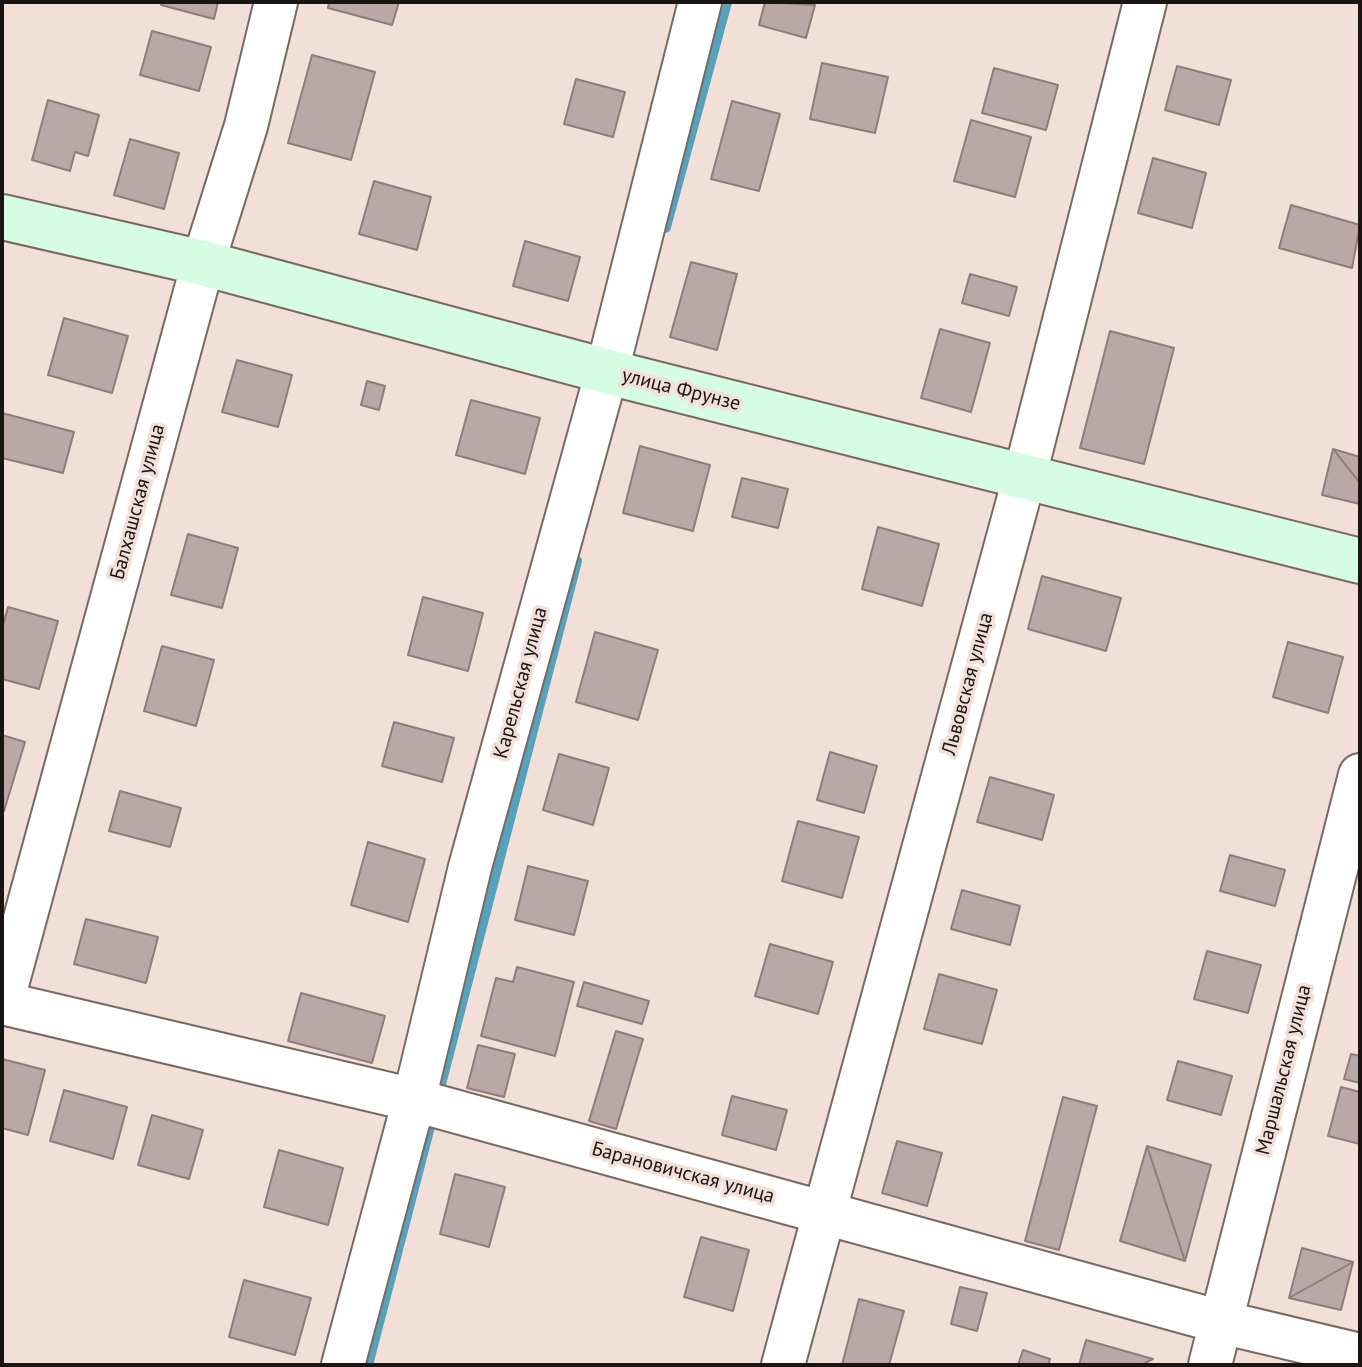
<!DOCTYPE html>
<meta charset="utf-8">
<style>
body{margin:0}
#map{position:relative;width:1362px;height:1367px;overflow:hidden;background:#f2dfd8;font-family:"PT Sans",sans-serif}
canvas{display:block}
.frame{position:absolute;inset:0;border:4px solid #1a1412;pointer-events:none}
</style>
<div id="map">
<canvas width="1362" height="1367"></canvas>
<div class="frame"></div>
</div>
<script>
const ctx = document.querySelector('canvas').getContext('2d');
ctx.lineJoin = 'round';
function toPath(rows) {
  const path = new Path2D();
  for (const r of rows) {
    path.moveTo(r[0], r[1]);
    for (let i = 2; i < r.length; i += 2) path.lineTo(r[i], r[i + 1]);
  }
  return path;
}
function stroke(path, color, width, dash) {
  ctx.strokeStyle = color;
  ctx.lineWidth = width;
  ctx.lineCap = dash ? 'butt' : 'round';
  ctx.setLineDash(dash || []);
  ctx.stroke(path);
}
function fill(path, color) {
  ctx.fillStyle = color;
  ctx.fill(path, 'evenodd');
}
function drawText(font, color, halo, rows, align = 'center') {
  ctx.font = font + ' "PT Sans",sans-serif';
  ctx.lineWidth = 7;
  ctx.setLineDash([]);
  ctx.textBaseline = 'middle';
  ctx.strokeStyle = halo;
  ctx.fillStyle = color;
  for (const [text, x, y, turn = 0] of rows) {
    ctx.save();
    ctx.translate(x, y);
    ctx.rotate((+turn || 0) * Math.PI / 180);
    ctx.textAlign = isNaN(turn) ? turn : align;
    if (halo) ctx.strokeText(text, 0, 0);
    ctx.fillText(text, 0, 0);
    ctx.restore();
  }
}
stroke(toPath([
 [665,227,726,2],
 [367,1365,576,561]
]), '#56a1bc', 12);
const building = toPath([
 [162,2,218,2,214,19,161,5,162,2],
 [329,2,399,2,392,25,328,8,329,2],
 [765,2,815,5,806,38,759,25,765,2],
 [152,31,211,47,199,91,140,75,152,31],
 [312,55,375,72,351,160,288,143,312,55],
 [822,63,888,77,875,133,810,119,822,63],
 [1177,66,1231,80,1219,125,1165,110,1177,66],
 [994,68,1058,85,1046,130,982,113,994,68],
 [576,79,625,92,613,137,564,124,576,79],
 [48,100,99,115,88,156,75,152,70,171,32,160,48,100],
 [732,101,780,114,759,191,711,179,732,101],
 [971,120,1031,137,1015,197,954,181,971,120],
 [130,139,179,153,164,209,114,195,130,139],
 [1153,158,1206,173,1192,228,1138,213,1153,158],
 [374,181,431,197,417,250,359,234,374,181],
 [1291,205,1360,225,1352,268,1279,248,1291,205],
 [525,241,580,257,568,301,513,286,525,241],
 [691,262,737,274,717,350,670,337,691,262],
 [970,274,1017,287,1009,316,962,303,970,274],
 [64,318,128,336,112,393,48,375,64,318],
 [940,329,990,343,971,412,921,398,940,329],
 [1110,331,1174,348,1144,464,1080,448,1110,331],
 [237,360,292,375,278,427,222,412,237,360],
 [367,381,385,386,379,410,361,405,367,381],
 [471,400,540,418,525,474,456,455,471,400],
 [2,413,74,432,63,473,2,458,2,413],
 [640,446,710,465,693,531,623,513,640,446],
 [1333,449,1360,457,1360,483,1333,449],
 [1333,449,1360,483,1360,504,1322,495,1333,449],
 [742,478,788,489,778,528,732,517,742,478],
 [878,527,939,544,922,606,862,589,878,527],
 [188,534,238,548,222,608,171,595,188,534],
 [1042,576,1121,598,1106,651,1028,629,1042,576],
 [423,597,483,613,468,671,408,655,423,597],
 [8,607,58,621,39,689,2,679,2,629,8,607],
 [595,632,658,650,638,720,576,702,595,632],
 [1288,642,1343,657,1328,713,1273,697,1288,642],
 [162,646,214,660,196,726,144,711,162,646],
 [394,722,454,738,442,782,382,766,394,722],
 [2,735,25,742,4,811,2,811,2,735],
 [830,752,877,766,864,813,817,800,830,752],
 [559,754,609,768,593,825,543,810,559,754],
 [990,777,1054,795,1042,840,977,822,990,777],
 [120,791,181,808,170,847,109,831,120,791],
 [798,821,859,837,842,898,782,881,798,821],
 [368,842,425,859,408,922,351,905,368,842],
 [1230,855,1285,870,1275,906,1220,891,1230,855],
 [528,866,588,881,574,935,515,920,528,866],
 [962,890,1020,906,1010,945,951,929,962,890],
 [86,919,158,937,146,983,74,964,86,919],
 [770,944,833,962,818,1014,755,996,770,944],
 [1207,951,1261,965,1248,1013,1194,999,1207,951],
 [517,967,574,982,555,1056,481,1036,496,978,513,982,517,967],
 [939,974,997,990,982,1044,924,1029,939,974],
 [584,982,649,1001,642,1024,577,1006,584,982],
 [301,993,385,1016,372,1063,288,1041,301,993],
 [616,1031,643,1039,616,1129,589,1121,616,1031],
 [478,1045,515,1054,504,1097,467,1088,478,1045],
 [1351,1054,1360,1056,1360,1083,1344,1079,1351,1054],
 [2,1059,45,1070,28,1135,2,1128,2,1059],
 [1178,1061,1232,1076,1221,1115,1167,1100,1178,1061],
 [1341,1087,1360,1092,1360,1144,1328,1136,1341,1087],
 [64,1090,127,1107,113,1159,50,1141,64,1090],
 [732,1096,787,1110,776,1150,722,1135,732,1096],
 [1063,1097,1097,1106,1059,1250,1025,1241,1063,1097],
 [152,1115,203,1130,189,1179,138,1165,152,1115],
 [897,1141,942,1153,927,1206,882,1193,897,1141],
 [1147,1146,1211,1165,1185,1261,1147,1146],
 [1147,1146,1185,1261,1120,1241,1147,1146],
 [279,1150,343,1168,328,1225,264,1207,279,1150],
 [455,1174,505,1187,489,1247,440,1234,455,1174],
 [701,1237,749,1250,733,1311,684,1297,701,1237],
 [1302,1248,1353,1262,1289,1298,1302,1248],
 [1353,1262,1341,1310,1289,1298,1353,1262],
 [244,1280,311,1298,295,1355,229,1337,244,1280],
 [960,1287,987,1293,977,1331,951,1324,960,1287],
 [859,1299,904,1311,889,1365,842,1365,859,1299],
 [1086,1340,1153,1359,1141,1365,1079,1365,1086,1340],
 [1023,1350,1050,1359,1048,1365,1018,1365,1023,1350]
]);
fill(building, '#baa7a6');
stroke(building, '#8f7d7c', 2);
const street = toPath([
 [2,1003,414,1100,1221,1322,1360,1355],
 [2,1003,203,263,246,126,276,2],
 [343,1365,414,1100,470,867,607,371,700,2],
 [783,1365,1025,475,1145,2],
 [1210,1365,1360,775]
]);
const secondary = toPath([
 [2,217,203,263,624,376,1360,561]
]);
stroke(street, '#796963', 46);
stroke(secondary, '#796963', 48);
stroke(street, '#fff', 42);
stroke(secondary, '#d6fce3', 44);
drawText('20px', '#1a1412', '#f2dfd8', [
 ["улица Фрунзе",681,390,14],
 ["Балхашская улица",138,502,-75],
 ["Карельская улица",521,683,-75],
 ["Львовская улица",968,684,-75],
 ["Маршальская улица",1284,1070,-76],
 ["Барановичская улица",683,1173,15]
]);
</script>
